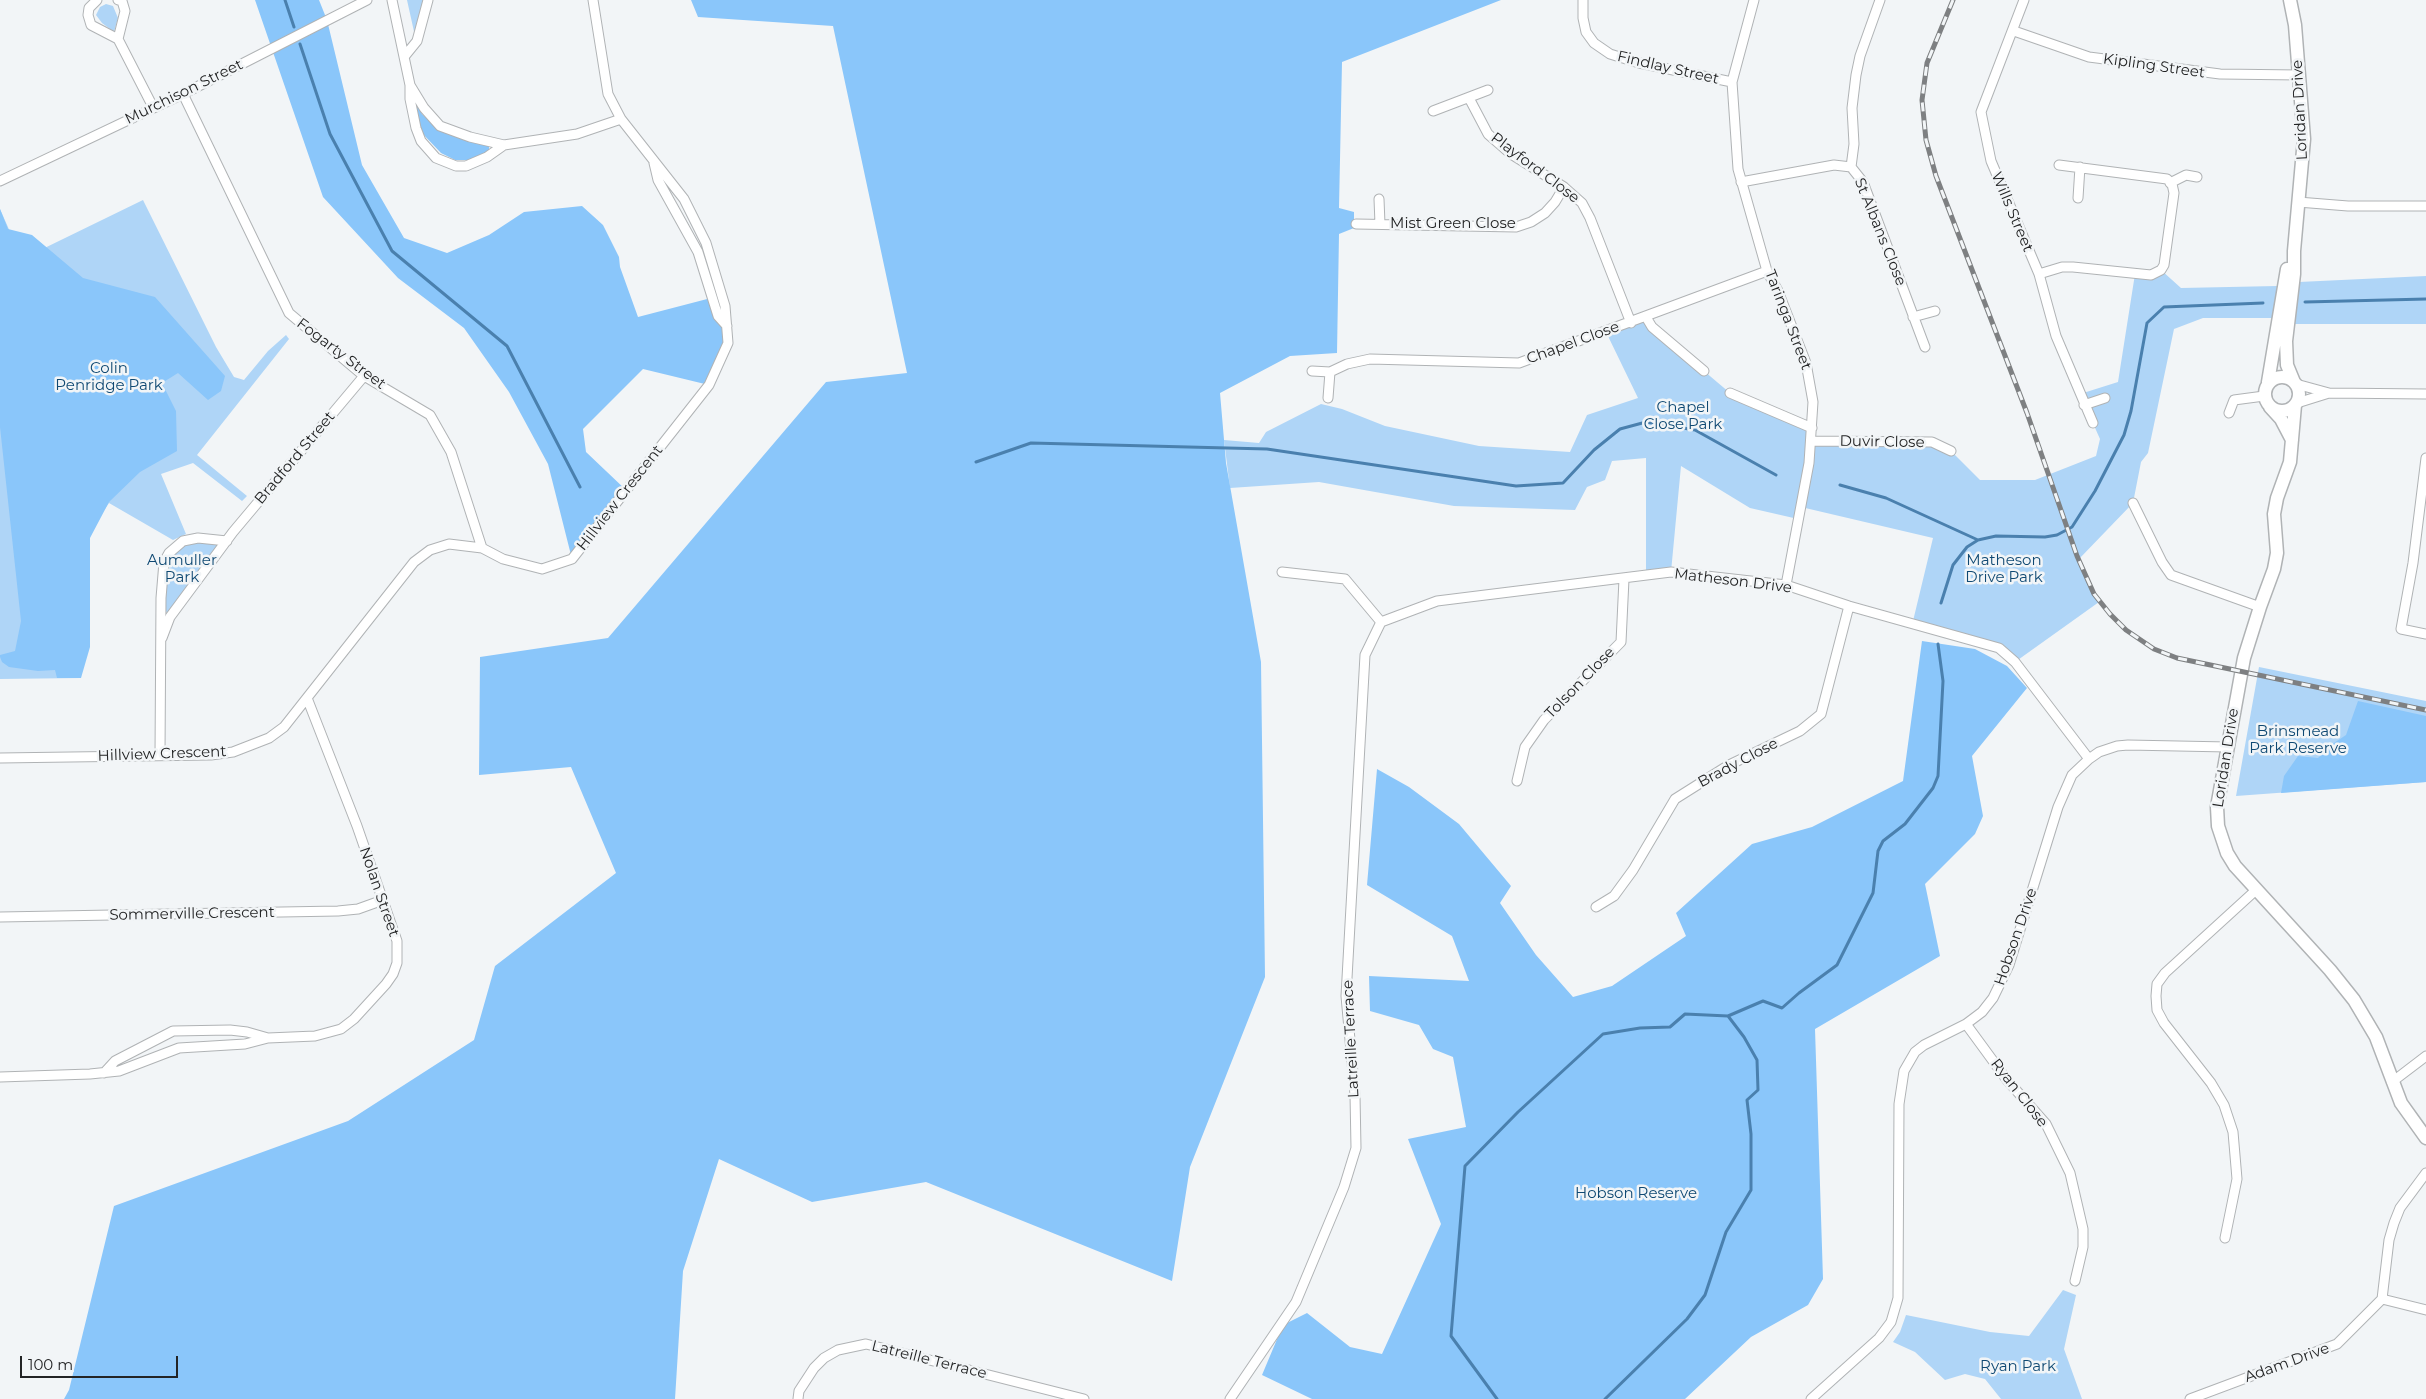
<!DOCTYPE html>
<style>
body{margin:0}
#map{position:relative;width:2426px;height:1399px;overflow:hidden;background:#f2f5f7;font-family:Montserrat,sans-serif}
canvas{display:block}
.scale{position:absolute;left:20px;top:1356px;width:158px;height:22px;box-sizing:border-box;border:2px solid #232425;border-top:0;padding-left:6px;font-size:15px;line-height:18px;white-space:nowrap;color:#232425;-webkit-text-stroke:4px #f2f5f7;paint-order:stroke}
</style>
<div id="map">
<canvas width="2426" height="1399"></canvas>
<div class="scale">100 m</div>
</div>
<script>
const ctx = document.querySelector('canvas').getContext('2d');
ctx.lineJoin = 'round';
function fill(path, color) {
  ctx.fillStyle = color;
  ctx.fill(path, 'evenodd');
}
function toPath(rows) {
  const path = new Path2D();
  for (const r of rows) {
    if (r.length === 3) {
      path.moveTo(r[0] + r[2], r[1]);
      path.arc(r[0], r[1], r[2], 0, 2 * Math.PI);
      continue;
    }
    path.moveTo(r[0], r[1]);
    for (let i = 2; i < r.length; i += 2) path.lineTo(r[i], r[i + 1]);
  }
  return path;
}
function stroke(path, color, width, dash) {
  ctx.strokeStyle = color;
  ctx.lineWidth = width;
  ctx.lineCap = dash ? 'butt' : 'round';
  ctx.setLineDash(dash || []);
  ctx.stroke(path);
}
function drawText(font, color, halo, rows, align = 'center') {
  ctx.font = font + ' Montserrat,sans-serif';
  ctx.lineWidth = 5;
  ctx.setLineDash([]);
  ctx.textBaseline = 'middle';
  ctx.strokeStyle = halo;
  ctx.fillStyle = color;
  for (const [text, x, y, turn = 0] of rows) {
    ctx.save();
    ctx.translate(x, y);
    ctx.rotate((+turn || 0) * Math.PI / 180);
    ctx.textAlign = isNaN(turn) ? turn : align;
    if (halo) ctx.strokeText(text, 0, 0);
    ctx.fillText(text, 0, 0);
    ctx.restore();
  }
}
fill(toPath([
 [407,0,424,0,415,36],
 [106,4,113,6,118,18,114,32,102,23,96,15,100,7],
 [143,200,216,347,234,377,244,380,268,351,286,335,289,339,197,455,247,496,242,501,193,463,161,474,186,534,173,540,109,503,84,540,81,678,0,679,0,209,22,259],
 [2161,270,2181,288,2277,286,2273,318,2203,318,2174,329,2148,453,2141,462,2133,503,2079,559,2099,602,2015,662,1999,648,1913,621,1933,538,1801,507,1798,519,1750,508,1681,466,1671,572,1646,577,1646,458,1612,461,1605,480,1587,487,1575,510,1454,506,1319,482,1230,488,1224,440,1259,443,1266,432,1321,404,1342,409,1385,426,1479,446,1570,452,1587,415,1638,398,1606,332,1646,317,1652,327,1730,393,1805,424,1812,441,1932,442,1951,451,1980,480,2035,480,2096,456,2100,439,2080,394,2118,382,2135,274],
 [2426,276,2426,324,2295,324,2299,282],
 [200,540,218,544,172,613,162,611,167,560,187,543],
 [2259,667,2426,701,2426,782,2236,796],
 [2063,1290,2076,1295,2064,1349,2082,1399,2001,1399,1985,1379,1965,1374,1945,1380,1915,1352,1893,1342,1900,1332,1906,1315,1990,1332,2029,1336]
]), '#afd5f7');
fill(toPath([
 [255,0,319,0,327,20,362,165,404,238,447,253,489,235,524,212,582,206,603,225,619,257,620,267,638,317,711,298,727,326,728,343,709,385,643,369,583,429,586,452,626,490,572,559,548,464,509,392,464,328,398,278,323,197],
 [691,0,1501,0,1342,62,1339,208,1354,212,1354,228,1339,234,1337,353,1290,356,1220,393,1226,463,1261,662,1265,977,1190,1167,1172,1281,926,1182,812,1202,719,1159,683,1271,675,1399,64,1399,69,1390,114,1206,348,1121,474,1040,495,966,616,873,571,767,479,775,480,657,608,638,826,382,907,373,833,26,698,17],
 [415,97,422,114,439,130,453,136,489,145,489,150,484,155,473,160,455,160,441,153,421,132,415,112],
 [0,209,8,229,32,235,83,278,155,297,225,376,221,391,208,400,178,373,162,383,176,411,177,451,140,472,109,502,90,538,90,647,81,678,57,678,55,670,38,671,9,667,2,662,0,657,0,655,15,651,21,621,0,427],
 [1922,641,1975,649,2007,666,2027,688,1972,756,1983,816,1975,834,1925,884,1940,956,1815,1029,1823,1279,1808,1305,1751,1337,1685,1399,1312,1399,1262,1375,1283,1325,1307,1313,1350,1347,1382,1354,1441,1224,1408,1139,1466,1127,1453,1057,1433,1049,1419,1025,1370,1011,1369,976,1469,981,1452,936,1367,885,1377,769,1409,787,1459,824,1511,886,1500,903,1536,955,1573,997,1612,986,1686,936,1676,913,1752,844,1812,827,1903,781],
 [2358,701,2426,716,2426,782,2281,793,2284,776,2298,756,2318,758,2331,745,2346,735]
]), '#8ac6fa');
stroke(toPath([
 [285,0,294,27],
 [300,44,330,134,392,251,507,346,580,487],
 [2305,302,2426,299],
 [976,462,1031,443,1267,449,1516,486,1563,483,1594,450,1620,429,1646,422,1695,430,1776,475],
 [1840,485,1886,498,1978,540],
 [1941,603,1953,565,1967,547,1978,540,1996,536,2045,537,2057,535,2072,527,2095,491,2124,435,2131,411,2147,323,2164,307,2263,303],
 [1497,1399,1451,1336,1465,1166,1518,1112,1603,1034,1640,1028,1670,1027,1685,1014,1728,1016,1763,1001,1782,1008,1799,993,1837,965,1873,893,1878,851,1883,841,1905,824,1933,788,1938,776,1943,681,1938,644],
 [1605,1399,1687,1319,1705,1295,1726,1232,1751,1190,1751,1134,1747,1100,1758,1090,1757,1060,1744,1037,1728,1016]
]), '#4a80ae', 3);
const street = toPath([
 [97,0,89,8,88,15,91,25,118,39,153,107],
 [118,0,122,1,125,11,118,39],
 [392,0,410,85,424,108,440,126,470,137,504,145,577,134,621,119],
 [1583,0,1583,18,1586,32,1594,43,1610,54,1639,63,1732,82],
 [1754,0,1732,82,1738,169,1767,271,1778,291,1806,363,1813,402,1809,463,1786,585],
 [1880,0,1860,56,1856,75,1852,108,1854,144,1851,167,1863,182,1925,347],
 [2024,0,1981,112,1991,161,2039,274,2056,336,2093,423],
 [2014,31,2089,57,2220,74,2299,75],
 [404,57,417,41,428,0],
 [410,85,410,99,416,128,421,141,436,158,456,166,466,166,487,157,504,145],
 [183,94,289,313,364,376,430,415,451,452,482,548],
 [1469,98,1488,134,1511,154,1564,187,1582,203,1590,218,1631,323],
 [1433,111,1488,90],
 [654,163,658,180,698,252,718,316,727,326],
 [0,181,183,94,367,0],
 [1741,182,1834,165,1851,167],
 [2170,183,2186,175,2197,177],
 [2078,198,2080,167],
 [1379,199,1380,224],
 [2298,202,2348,206,2426,206],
 [1356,224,1516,227,1531,222,1545,213,1555,202,1564,187],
 [2039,274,2062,267,2073,267,2151,275,2161,270,2164,265,2174,193,2172,184,2167,179,2059,165],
 [1646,317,1652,327,1704,371],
 [1913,317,1935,311],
 [1312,371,1330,372,1347,364,1370,359,1519,363,1767,271],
 [2296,384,2329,393,2426,394],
 [1730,393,1812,428],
 [1328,398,1330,372],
 [2297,403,2329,393],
 [2084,405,2105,398],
 [2229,413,2234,400,2264,396],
 [1812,441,1932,442,1951,451],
 [2426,458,2413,563,2401,629,2426,634],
 [2133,503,2162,562,2171,575,2260,607],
 [1282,572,1345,579,1381,622],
 [1381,622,1437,601,1671,572,1786,585,1849,606,1999,648,2015,662,2089,759],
 [162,638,170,617,233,532,364,376],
 [160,755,161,598,164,562,169,553,183,541,198,538,227,541],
 [0,758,211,755,233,752,269,738,284,727,414,562,430,550,449,544,482,548,503,559,542,569,572,559,709,385,728,343,725,306,706,243,684,199,621,119,608,94,593,0],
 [1517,781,1525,747,1544,720,1621,642,1624,579],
 [1596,907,1614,896,1633,870,1675,799,1729,765,1800,731,1821,714,1849,606],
 [0,917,338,911,358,909,383,900],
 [1966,1024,2007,1080,2046,1124,2070,1173,2083,1229,2083,1247,2075,1281],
 [104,1073,115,1061,173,1031,230,1030,247,1032,268,1038],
 [0,1077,90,1074,119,1071,179,1048,245,1044,268,1038,315,1036,341,1029,354,1019,386,984,393,974,397,963,397,941,357,826,307,698],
 [2392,1082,2426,1056],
 [2225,1238,2237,1179,2233,1132,2224,1105,2211,1083,2164,1023,2157,1010,2156,996,2157,984,2165,973,2256,890],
 [2382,1299,2426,1310],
 [798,1399,799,1391,814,1368,824,1358,838,1350,866,1344,1084,1399],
 [1230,1399,1296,1302,1344,1187,1356,1148,1355,1095,1346,996,1365,655,1381,622],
 [1811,1399,1879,1338,1891,1322,1898,1298,1899,1104,1904,1071,1915,1052,1924,1045,1966,1024,1982,1012,1993,998,2009,965,2058,807,2072,775,2089,759,2099,752,2117,746,2128,745,2228,747],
 [2190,1399,2337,1344,2382,1299,2389,1240,2394,1223,2400,1208,2426,1173]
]);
const secondary = toPath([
 [2290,0,2295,25,2304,139,2294,251,2294,274,2286,341,2287,365,2294,382],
 [2282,394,17],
 [2268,382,2287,269],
 [2295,405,2290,462,2277,498,2274,514,2277,553,2274,569,2260,607,2244,658,2217,807,2218,826,2227,853,2235,866,2330,970,2354,1000,2376,1037,2401,1103,2426,1138],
 [2270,407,2281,419,2292,440]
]);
stroke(street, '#b0b3b5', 11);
stroke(secondary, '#b0b3b5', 15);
stroke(street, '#fff', 9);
stroke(secondary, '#fff', 12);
const rail = toPath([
 [1953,0,1927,63,1922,100,1926,140,1936,176,2027,413,2077,556,2094,594,2110,614,2126,630,2154,649,2177,658,2426,710]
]);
stroke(rail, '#7e8082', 5);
stroke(rail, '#f2f5f7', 3, [9]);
drawText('15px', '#232425', '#f2f5f7', [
 ["Kipling Street",2154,66,8],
 ["Findlay Street",1668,68,13],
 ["Murchison Street",184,92,-26],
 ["Loridan Drive",2300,110,-93],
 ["Playford Close",1535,168,37],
 ["Wills Street",2012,212,67],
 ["Mist Green Close",1453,224],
 ["St Albans Close",1880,232,68],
 ["Taringa Street",1788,320,69],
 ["Chapel Close",1573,343,-20],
 ["Fogarty Street",341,354,37],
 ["Duvir Close",1882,442,1],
 ["Bradford Street",295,458,-50],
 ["Hillview Crescent",620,498,-52],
 ["Matheson Drive",1733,581,7],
 ["Tolson Close",1580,683,-46],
 ["Hillview Crescent",162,754,-2],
 ["Loridan Drive",2226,758,-81],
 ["Brady Close",1738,763,-28],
 ["Nolan Street",379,892,71],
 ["Sommerville Crescent",192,914,-1],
 ["Hobson Drive",2016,937,-71],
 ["Latreille Terrace",1351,1039,-93],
 ["Ryan Close",2019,1093,52],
 ["Latreille Terrace",929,1360,14],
 ["Adam Drive",2287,1363,-20]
]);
drawText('15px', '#0f4973', '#f2f5f7', [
 ["Colin",109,369],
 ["Penridge Park",109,386],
 ["Chapel",1683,408],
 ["Close Park",1683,425],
 ["Aumuller",182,561],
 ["Park",182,578],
 ["Matheson",2004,561],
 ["Drive Park",2004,578],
 ["Brinsmead",2298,732],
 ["Park Reserve",2298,749],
 ["Hobson Reserve",1636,1194],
 ["Ryan Park",2018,1367]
]);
</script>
